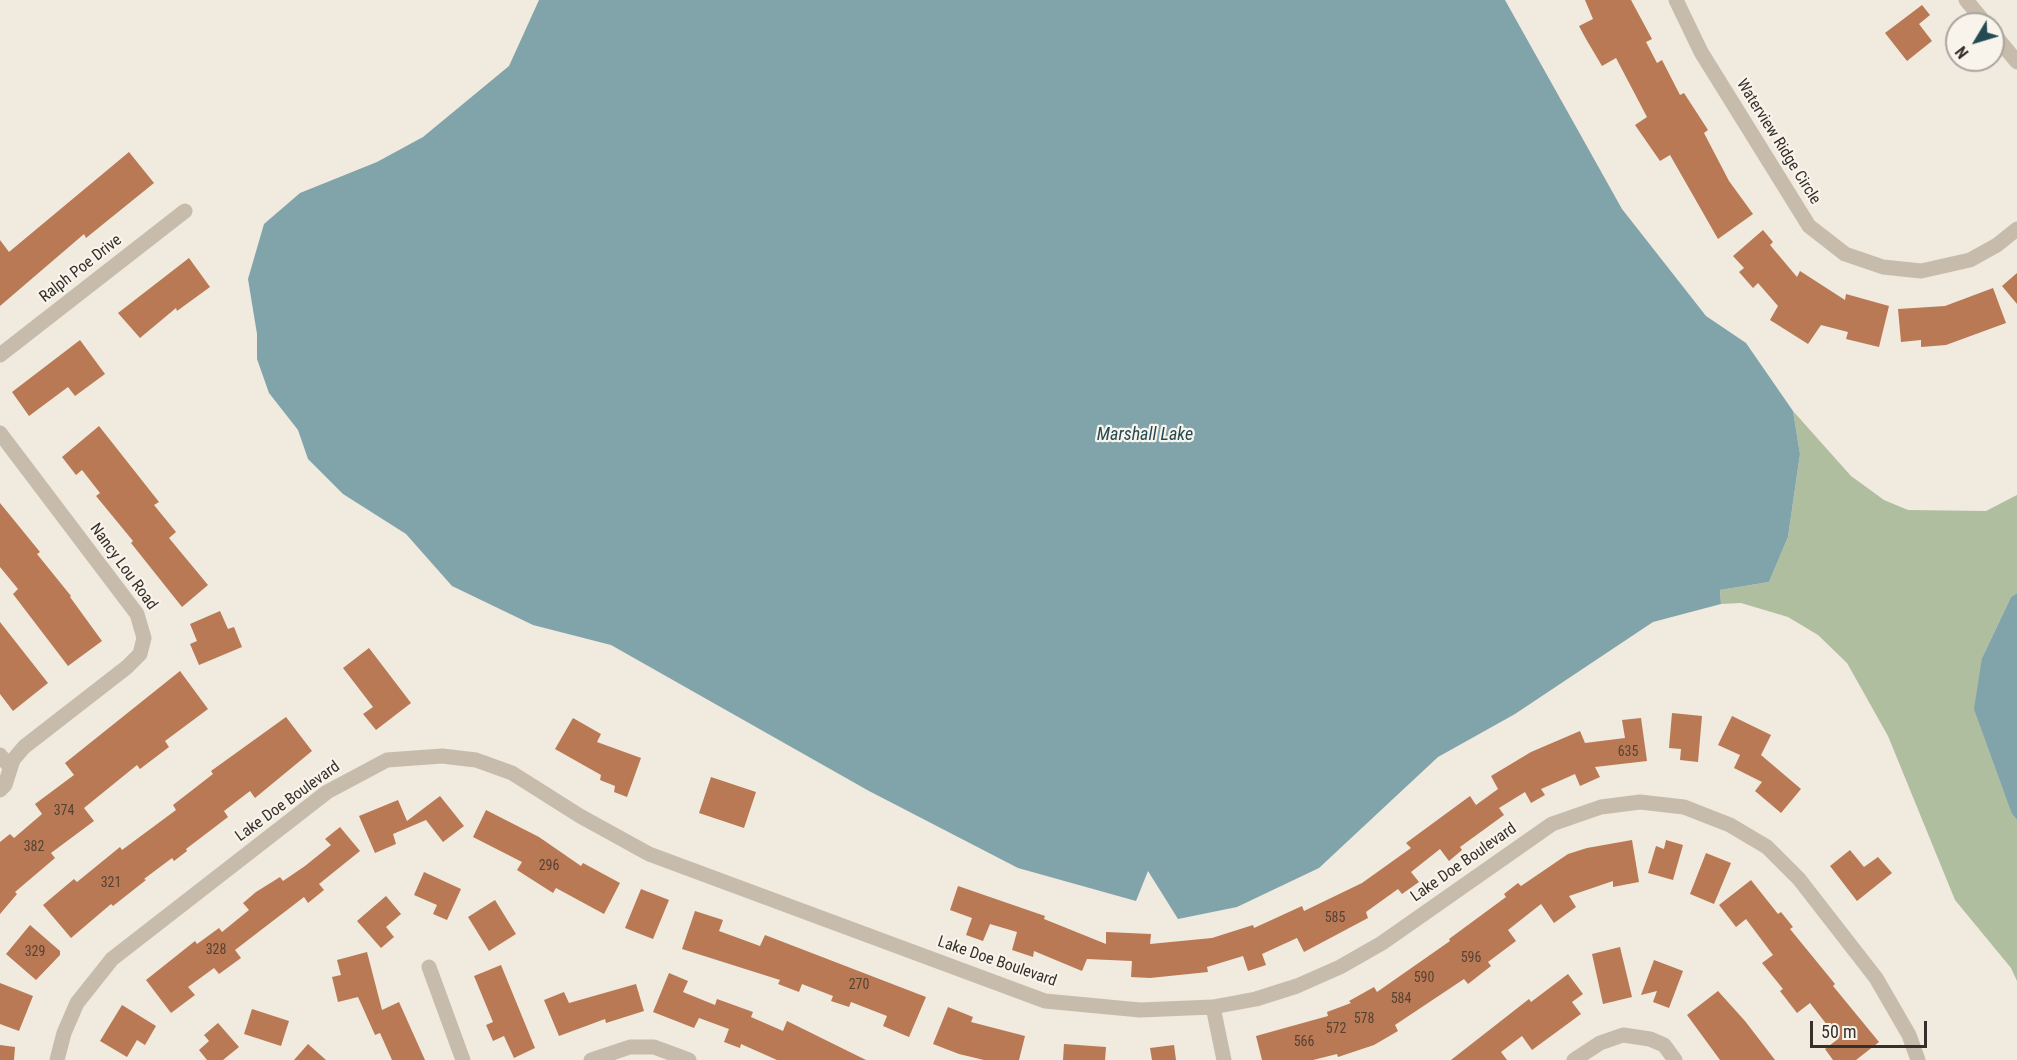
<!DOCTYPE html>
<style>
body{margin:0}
#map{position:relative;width:2017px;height:1060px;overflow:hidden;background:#f0eadf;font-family:"Roboto Condensed",sans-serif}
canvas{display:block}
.north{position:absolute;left:1945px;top:12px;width:60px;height:60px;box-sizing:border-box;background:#f8f4eb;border:2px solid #aaa59e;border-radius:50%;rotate:232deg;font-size:16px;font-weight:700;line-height:24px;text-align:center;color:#362f2a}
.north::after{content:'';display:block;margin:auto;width:21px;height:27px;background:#244a53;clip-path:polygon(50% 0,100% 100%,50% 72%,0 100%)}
.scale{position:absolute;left:1810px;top:1021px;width:117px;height:27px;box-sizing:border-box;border:3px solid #362f2a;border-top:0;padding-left:8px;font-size:18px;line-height:21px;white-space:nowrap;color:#362f2a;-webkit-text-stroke:4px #f8f4eb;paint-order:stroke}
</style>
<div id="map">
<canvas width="2017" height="1060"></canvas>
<div class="north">N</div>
<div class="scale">50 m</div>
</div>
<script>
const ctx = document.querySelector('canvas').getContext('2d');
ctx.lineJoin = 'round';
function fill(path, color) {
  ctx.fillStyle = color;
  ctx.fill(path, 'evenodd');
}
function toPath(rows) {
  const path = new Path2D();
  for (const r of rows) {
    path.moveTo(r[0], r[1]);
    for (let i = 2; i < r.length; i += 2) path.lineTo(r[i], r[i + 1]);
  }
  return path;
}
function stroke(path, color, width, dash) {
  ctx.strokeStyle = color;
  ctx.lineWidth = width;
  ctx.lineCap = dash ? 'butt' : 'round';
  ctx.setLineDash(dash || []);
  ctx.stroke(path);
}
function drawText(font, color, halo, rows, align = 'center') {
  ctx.font = font + ' "Roboto Condensed",sans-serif';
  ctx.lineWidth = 4.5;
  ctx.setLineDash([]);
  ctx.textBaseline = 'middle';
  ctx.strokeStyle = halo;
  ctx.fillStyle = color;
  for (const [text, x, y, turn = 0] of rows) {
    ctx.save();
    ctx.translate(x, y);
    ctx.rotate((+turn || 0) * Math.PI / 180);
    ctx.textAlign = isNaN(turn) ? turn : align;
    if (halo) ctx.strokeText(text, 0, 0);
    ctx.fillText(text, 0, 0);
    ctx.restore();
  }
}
fill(toPath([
 [1793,411,1851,476,1884,500,1908,510,1986,511,2017,495,2017,593,2011,597,1982,658,2012,814,2017,820,2017,981,2011,968,1955,900,1888,736,1847,663,1818,635,1788,617,1741,603,1721,604,1720,590,1769,582,1788,537,1800,454]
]), '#b0bea0');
fill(toPath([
 [539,0,1505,0,1622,209,1706,316,1746,343,1793,411,1800,454,1788,537,1769,582,1720,590,1721,604,1653,622,1515,714,1438,757,1319,868,1237,907,1178,919,1148,871,1136,901,1018,868,869,791,611,645,533,625,452,586,406,534,343,494,308,459,298,430,269,393,257,359,257,334,248,279,264,224,300,193,377,162,423,137,509,66],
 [2017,593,2017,820,2012,814,1974,709,1982,658,2011,597]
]), '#81a3aa');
fill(toPath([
 [1585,0,1631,0,1652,39,1646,42,1657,63,1662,60,1680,95,1684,93,1708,130,1704,133,1729,181,1753,214,1718,239,1670,155,1660,161,1635,125,1647,117,1616,58,1602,66,1586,39,1579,26,1593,19],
 [1922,5,1930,15,1919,24,1932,41,1907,61,1885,33],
 [129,152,154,183,86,238,84,234,0,306,0,240,9,252],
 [1763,230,1773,242,1770,245,1797,277,1800,271,1845,300,1846,294,1889,306,1879,347,1846,339,1848,332,1821,325,1808,344,1770,320,1778,306,1758,283,1753,288,1739,272,1744,268,1733,256],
 [189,258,210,287,177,311,176,308,140,338,118,313],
 [2017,273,2017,304,2002,286],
 [1993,288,2006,323,1946,345,1921,347,1921,340,1901,342,1898,309,1945,306],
 [80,340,105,374,75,396,68,387,29,416,12,392],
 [99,426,159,502,154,505,176,532,169,538,208,585,182,607,131,543,133,541,96,496,100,493,82,470,76,475,62,457],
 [0,503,40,552,37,554,71,596,70,597,102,641,68,666,13,594,18,589,0,567],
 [220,611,228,629,234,627,242,647,199,665,190,644,197,641,190,624],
 [0,622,48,683,13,711,0,694],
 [369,648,411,703,376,730,363,714,373,707,343,668],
 [180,671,208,709,165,741,169,747,140,769,137,765,84,808,94,821,51,853,55,858,15,892,17,894,0,914,0,842,10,834,14,838,42,814,35,804,74,775,65,763],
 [1672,713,1702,716,1698,762,1680,760,1681,749,1669,748],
 [1732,716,1771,735,1761,755,1801,789,1781,813,1755,791,1762,782,1734,768,1740,755,1718,745],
 [286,717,312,751,255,798,250,791,224,811,228,817,186,849,187,851,174,861,172,858,144,879,146,880,113,906,111,904,71,938,43,905,74,879,77,882,120,847,122,850,176,810,173,805,213,774,211,771],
 [573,718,601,734,597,742,641,758,627,797,614,792,615,786,600,780,601,775,555,749],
 [1641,718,1647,761,1595,767,1600,777,1580,786,1575,774,1541,789,1545,795,1531,803,1525,792,1499,808,1504,815,1460,847,1462,850,1449,861,1440,849,1411,872,1419,882,1402,894,1398,889,1366,912,1368,918,1304,952,1297,938,1262,954,1266,965,1248,971,1243,956,1207,967,1208,972,1150,978,1131,977,1132,961,1087,959,1082,971,1034,951,1033,957,1012,950,1017,932,990,924,983,941,966,935,972,918,950,910,958,886,1045,916,1044,919,1106,944,1106,932,1151,934,1150,944,1212,938,1253,925,1254,928,1302,906,1304,911,1362,883,1411,848,1406,843,1470,796,1476,805,1498,789,1491,776,1531,752,1580,731,1585,743,1625,738,1622,720],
 [711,777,756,792,744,828,699,813],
 [440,796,464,826,443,842,426,820,393,834,396,844,375,853,359,816,398,800,407,821],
 [486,810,539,837,581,866,583,863,620,883,604,914,556,888,553,893,517,870,522,862,473,837],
 [340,827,360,851,319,884,324,890,308,903,304,897,235,950,241,958,219,974,214,968,188,987,195,995,171,1013,146,980,195,941,197,944,219,928,222,932,249,910,243,903,256,892,280,877,283,881,305,866,331,845,325,839],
 [1632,840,1639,882,1613,887,1613,881,1569,896,1576,907,1554,923,1541,904,1508,930,1516,941,1488,962,1491,966,1468,984,1464,979,1395,1025,1398,1031,1374,1045,1338,1057,1337,1054,1313,1060,1262,1060,1256,1036,1328,1016,1327,1012,1351,1003,1349,1001,1374,987,1377,992,1450,941,1449,939,1506,897,1504,894,1518,883,1521,886,1568,854,1587,848],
 [1666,840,1683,845,1673,880,1648,873,1656,846,1664,849],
 [1850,850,1864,867,1878,857,1892,873,1857,901,1830,866],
 [1706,853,1731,863,1714,904,1690,894],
 [424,872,461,889,447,920,433,914,437,905,414,895],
 [1751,880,1778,914,1781,912,1793,927,1790,929,1835,984,1833,986,1879,1042,1856,1060,1833,1060,1825,1049,1838,1039,1810,1003,1797,1013,1780,991,1783,989,1762,963,1773,955,1746,919,1736,927,1719,905],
 [641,889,669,900,653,939,625,928],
 [386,896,401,914,386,927,394,937,381,948,357,921],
 [495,900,516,934,489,951,468,917],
 [695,911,723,920,719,931,760,946,765,935,926,997,909,1037,883,1026,887,1016,851,1002,849,1007,831,1001,833,996,802,984,799,992,778,984,780,980,682,949],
 [30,925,60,951,60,955,36,980,6,954],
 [1620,947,1632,997,1603,1004,1592,954],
 [367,952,382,1010,399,1002,425,1060,392,1060,380,1033,375,1035,358,997,338,1002,332,977,341,975,337,960],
 [1654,960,1683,971,1669,1008,1653,1002,1657,991,1641,995],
 [501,965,535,1048,514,1058,504,1036,493,1041,486,1025,493,1022,474,976],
 [669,973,688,981,683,992,715,1005,717,999,753,1012,751,1017,783,1031,787,1021,866,1060,777,1060,741,1044,740,1048,724,1042,729,1029,699,1018,694,1028,653,1012],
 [1568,974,1583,994,1572,1002,1581,1014,1532,1050,1522,1036,1501,1052,1507,1060,1451,1060,1529,999,1531,1002],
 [0,983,33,996,19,1031,0,1024],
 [636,984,644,1011,606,1023,605,1019,559,1036,544,1000,564,992,569,1003],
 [1718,991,1745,1021,1775,1060,1720,1060,1687,1015],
 [122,1005,156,1026,145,1045,137,1040,127,1057,100,1041],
 [948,1007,973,1017,971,1022,1025,1036,1019,1060,984,1060,959,1054,933,1044],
 [252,1009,289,1021,281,1046,244,1034],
 [218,1023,239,1047,223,1060,207,1060,199,1050,209,1041,204,1035],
 [308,1044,326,1060,294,1060],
 [1064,1044,1106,1047,1105,1060,1063,1060],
 [0,1045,15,1047,14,1060,0,1060],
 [1174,1045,1176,1060,1152,1060,1150,1048]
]), '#b97954');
stroke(toPath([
 [1676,0,1701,52,1809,226,1845,254,1883,267,1921,271,1970,260,1997,245,2017,229],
 [1966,0,1986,24],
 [1993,33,2017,62],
 [0,355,185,211],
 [0,433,137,614,144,638,140,654,127,667,24,747,13,760,5,785,0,790],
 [0,755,10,767],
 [429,967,463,1060],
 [1213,1007,1224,1060],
 [57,1060,64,1033,77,1003,112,959,327,792,387,760,442,756,476,760,512,773,580,816,649,854,1045,1001,1140,1010,1213,1007,1256,999,1297,986,1340,967,1382,943,1552,824,1601,807,1640,802,1684,807,1730,825,1767,847,1799,879,1876,978,1909,1035,1918,1060],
 [591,1060,630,1047,654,1047,689,1060],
 [1574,1060,1600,1043,1623,1035,1650,1039,1664,1045,1675,1060]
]), '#c7bcac', 15);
drawText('14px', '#574234', null, [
 ["635",1628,752],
 ["374",64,811],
 ["382",34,847],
 ["296",549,866],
 ["321",111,883],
 ["585",1335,918],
 ["328",216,950],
 ["329",35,952],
 ["596",1471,958],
 ["590",1424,978],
 ["270",859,985],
 ["584",1401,999],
 ["578",1364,1019],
 ["572",1336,1029],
 ["566",1304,1042]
]);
drawText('16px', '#362f2a', '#f8f4eb', [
 ["Waterview Ridge Circle",1778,142,58],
 ["Ralph Poe Drive",81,269,-38],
 ["Nancy Lou Road",123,567,54],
 ["Lake Doe Boulevard",288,802,-36],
 ["Lake Doe Boulevard",1464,863,-35],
 ["Lake Doe Boulevard",997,962,19]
]);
drawText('italic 18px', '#244a53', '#f8f4eb', [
 ["Marshall Lake",1145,435]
]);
</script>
